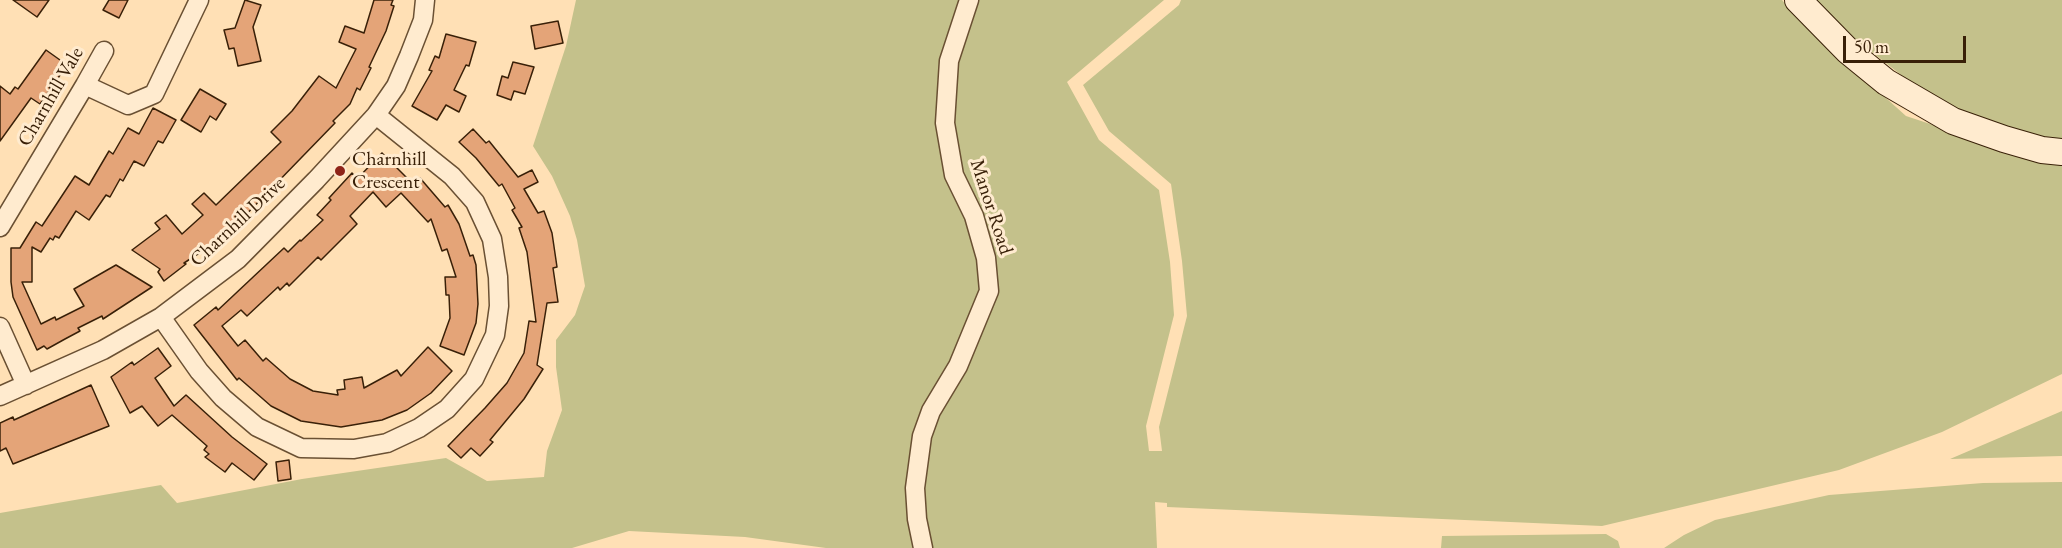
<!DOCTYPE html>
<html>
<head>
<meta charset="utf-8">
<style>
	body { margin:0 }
	#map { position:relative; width:2062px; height:548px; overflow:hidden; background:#ffe0b5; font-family:"EB Garamond",serif }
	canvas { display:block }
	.scale { position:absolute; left:1843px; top:36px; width:123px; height:27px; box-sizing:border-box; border:3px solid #392008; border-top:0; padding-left:8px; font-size:18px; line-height:21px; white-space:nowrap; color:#392008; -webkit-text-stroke:4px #ffebcf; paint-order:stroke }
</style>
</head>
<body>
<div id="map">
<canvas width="2062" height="548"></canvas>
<div class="scale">50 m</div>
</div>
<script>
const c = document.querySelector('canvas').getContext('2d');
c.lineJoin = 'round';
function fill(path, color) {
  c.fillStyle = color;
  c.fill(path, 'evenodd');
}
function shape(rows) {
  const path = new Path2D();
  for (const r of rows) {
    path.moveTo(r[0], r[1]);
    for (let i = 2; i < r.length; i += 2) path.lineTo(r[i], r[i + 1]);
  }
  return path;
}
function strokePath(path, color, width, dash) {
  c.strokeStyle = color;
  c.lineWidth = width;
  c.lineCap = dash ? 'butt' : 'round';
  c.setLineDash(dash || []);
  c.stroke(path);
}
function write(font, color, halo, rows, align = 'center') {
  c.font = font + ' "EB Garamond",serif';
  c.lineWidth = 6;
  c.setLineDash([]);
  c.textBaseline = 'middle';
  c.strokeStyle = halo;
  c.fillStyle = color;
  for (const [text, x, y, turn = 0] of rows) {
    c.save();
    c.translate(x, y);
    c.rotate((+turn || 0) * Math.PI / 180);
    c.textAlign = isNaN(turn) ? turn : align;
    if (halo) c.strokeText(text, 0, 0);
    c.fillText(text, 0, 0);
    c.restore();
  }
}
fill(shape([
	[576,0,1164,0,1067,82,1099,140,1159,190,1170,262,1174,315,1146,426,1149,451,1162,451,1159,427,1187,316,1182,261,1171,184,1109,131,1083,85,1179,5,1181,0,1782,0,1797,18,1906,116,2015,152,2062,159,2062,374,1942,432,1839,470,1602,526,1167,507,1167,503,1155,502,1157,548,919,548,913,546,912,548,826,548,745,537,629,531,572,548,0,548,0,513,161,485,177,503,302,479,446,458,487,481,544,477,547,451,562,410,556,367,556,340,575,315,585,286,577,240,570,216,552,176,533,146,566,46],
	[1815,0,2062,0,2062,141,1950,113,1855,39],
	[2062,411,2062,456,1950,459],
	[2062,482,2062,548,1664,548,1684,535,1715,520,1829,495,1983,483],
	[1606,534,1618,541,1620,548,1441,548,1442,536]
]), '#c4c18b');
const building = shape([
	[13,0,49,0,37,17,13,0],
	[109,0,128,0,119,18,103,10,109,0],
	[245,0,261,5,253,27,261,61,238,66,234,48,229,49,224,30,235,28,245,0],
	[374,0,393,0,391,5,394,6,386,31,369,67,371,68,360,90,357,88,350,104,333,121,335,123,235,226,232,224,207,248,184,263,186,264,164,281,158,272,160,269,132,250,160,229,155,223,166,215,182,234,203,215,192,204,204,193,216,205,281,142,271,132,292,111,319,76,336,88,356,49,339,42,345,26,364,33,374,0],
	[558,21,563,43,535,49,531,26,558,21],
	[446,34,476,42,469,66,466,65,454,90,466,96,459,112,446,105,437,120,412,106,432,71,429,70,435,56,439,58,446,34],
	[46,50,67,65,40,104,31,98,0,141,0,86,10,94,15,87,18,89,46,50],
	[513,62,534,67,525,94,514,91,511,100,497,95,502,76,508,78,513,62],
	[200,89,226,104,216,120,210,116,201,132,181,120,200,89],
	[153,108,176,120,163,143,158,141,144,166,134,161,123,181,120,179,110,197,106,195,89,220,76,211,59,238,55,236,53,240,50,238,41,252,32,247,32,282,22,282,41,324,55,317,56,320,84,306,74,289,116,265,152,287,103,319,102,316,78,328,80,331,65,339,47,349,44,346,37,350,13,297,11,282,11,248,20,248,36,222,42,226,75,176,89,185,109,151,113,154,128,128,139,134,153,108],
	[473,129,486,143,489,141,518,177,532,170,538,182,524,189,538,213,544,211,552,233,557,267,553,268,558,302,547,303,537,365,543,369,524,399,490,440,493,442,480,456,471,448,461,458,448,446,485,408,507,383,524,353,529,321,536,322,527,252,519,228,522,227,512,210,515,208,502,184,499,186,476,158,459,142,473,129],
	[382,153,413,184,420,178,445,207,448,205,459,224,470,256,473,255,476,265,478,304,476,323,464,355,440,346,450,318,449,295,446,295,445,277,456,277,447,249,442,251,431,219,428,222,401,193,386,207,373,192,350,216,357,224,321,260,318,257,289,286,287,283,280,290,278,287,247,316,241,310,222,326,238,346,245,340,263,361,266,358,290,379,313,391,338,395,337,390,345,389,344,380,362,377,364,388,397,370,401,376,428,347,452,371,431,393,407,410,382,420,341,427,301,421,271,406,239,378,237,380,194,325,216,307,218,310,284,248,288,252,300,240,301,241,323,220,317,215,331,200,329,198,352,173,357,179,382,153],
	[158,348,171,366,155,378,174,406,186,395,232,437,267,464,254,480,232,463,225,472,205,457,209,454,204,450,207,446,172,415,158,426,142,406,130,413,111,377,132,362,134,365,158,348],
	[91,385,109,426,13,464,6,448,0,451,0,423,13,417,14,420,91,385],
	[289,460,291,479,278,481,276,462,289,460]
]);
fill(building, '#e4a478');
strokePath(building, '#392008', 1.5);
const street = shape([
	[85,85,128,105,154,94,199,0],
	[0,227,85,85,104,51],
	[161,317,199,371,223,398,257,427,301,448,354,449,387,443,419,428,447,409,474,379,495,335,499,306,498,277,492,239,475,202,452,176,376,115],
	[0,327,26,385],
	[0,396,103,350,161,317,238,259,316,180,376,115,396,86,409,56,423,20,425,0],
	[923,548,917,519,915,488,922,436,931,411,958,366,989,291,986,258,974,216,954,175,945,123,949,61,969,0]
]);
const secondary = shape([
	[1798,0,1848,51,1886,82,1953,121,2004,139,2042,150,2062,152]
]);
strokePath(street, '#6a5033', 21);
strokePath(secondary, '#392008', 28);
strokePath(street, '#ffebcf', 18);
strokePath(secondary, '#ffebcf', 26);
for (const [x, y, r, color] of [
	[340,171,6,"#8f2418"]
]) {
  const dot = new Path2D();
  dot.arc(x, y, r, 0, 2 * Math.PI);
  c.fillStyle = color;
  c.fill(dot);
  strokePath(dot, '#ffebcf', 2);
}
write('20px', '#392008', '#ffebcf', [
	["Charnhill Vale",51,97,-60],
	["Manor Road",991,207,72],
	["Charnhill Drive",238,222,-43]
]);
write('20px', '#392008', '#ffebcf', [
	["Charnhill",352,160],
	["Crescent",352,183]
], 'left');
</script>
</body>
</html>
